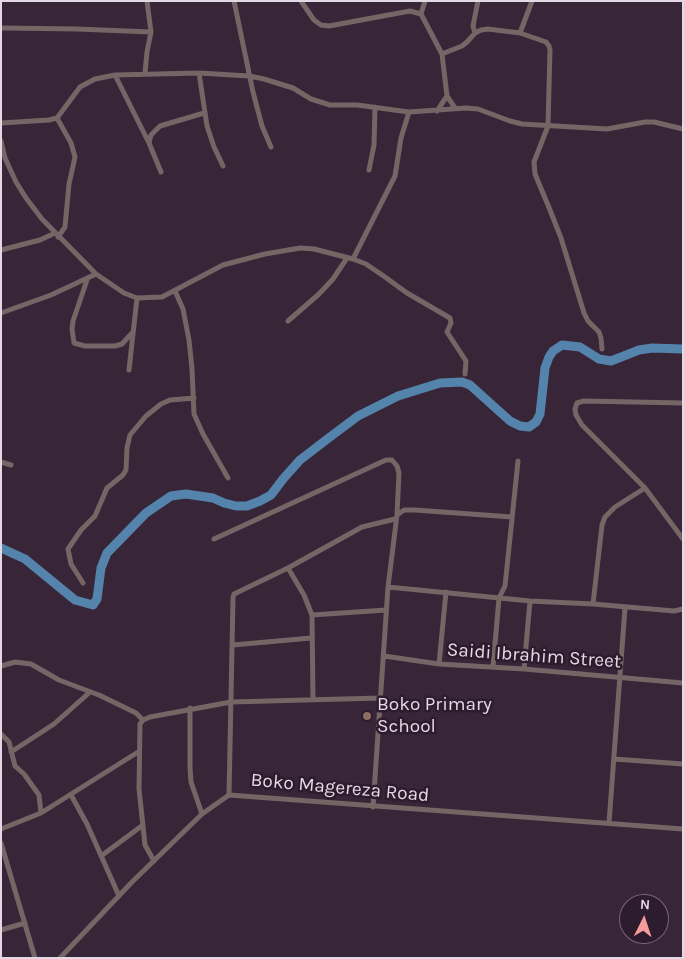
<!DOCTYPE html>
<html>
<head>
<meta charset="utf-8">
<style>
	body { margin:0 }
	#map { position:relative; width:684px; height:959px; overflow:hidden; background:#382538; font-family:Karla,sans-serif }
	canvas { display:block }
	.frame { position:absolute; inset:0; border:2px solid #e5d8e5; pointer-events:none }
	.north { position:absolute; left:619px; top:894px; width:50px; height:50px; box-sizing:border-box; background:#2d1b2e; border:1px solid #776777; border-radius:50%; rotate:4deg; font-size:14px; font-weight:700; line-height:20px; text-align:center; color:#e5d8e5 }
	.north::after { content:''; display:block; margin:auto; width:18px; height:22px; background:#f59b99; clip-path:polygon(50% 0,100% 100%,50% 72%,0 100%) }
</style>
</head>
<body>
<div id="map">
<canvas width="684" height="959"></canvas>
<div class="frame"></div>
<div class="north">N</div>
</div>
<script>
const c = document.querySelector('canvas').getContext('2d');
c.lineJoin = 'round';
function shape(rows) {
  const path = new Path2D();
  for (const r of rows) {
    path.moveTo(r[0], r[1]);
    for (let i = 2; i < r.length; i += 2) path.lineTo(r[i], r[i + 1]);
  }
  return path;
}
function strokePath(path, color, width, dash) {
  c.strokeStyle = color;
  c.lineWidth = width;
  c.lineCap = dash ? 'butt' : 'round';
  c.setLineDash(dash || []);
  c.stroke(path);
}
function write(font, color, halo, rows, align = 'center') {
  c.font = font + ' Karla,sans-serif';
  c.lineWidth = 5;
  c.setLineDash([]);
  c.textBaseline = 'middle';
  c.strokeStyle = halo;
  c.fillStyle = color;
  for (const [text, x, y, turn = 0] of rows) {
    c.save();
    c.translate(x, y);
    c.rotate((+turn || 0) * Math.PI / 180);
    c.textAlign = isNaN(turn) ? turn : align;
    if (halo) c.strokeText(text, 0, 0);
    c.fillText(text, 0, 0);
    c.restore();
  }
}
strokePath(shape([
	[1,548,25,559,75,600,93,605,97,599,101,568,107,553,146,513,171,496,186,494,213,498,224,503,236,506,247,506,260,501,271,495,283,479,300,460,326,440,358,416,398,396,440,383,462,382,470,385,510,421,520,426,529,427,536,422,540,414,545,368,549,357,553,351,562,345,580,347,599,359,611,361,639,350,652,348,683,349]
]), '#5483ab', 9);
strokePath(shape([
	[234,1,253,92,262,126,271,147],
	[301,1,314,20,321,25,329,26,410,11,421,14,442,54,447,96,455,108],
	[421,14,425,1],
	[1,28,77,29,151,32],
	[475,33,473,26,478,1],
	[520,33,532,1],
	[442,54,462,46,467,42,475,33,481,30,488,29,520,33,546,42,549,46,550,50,548,126,534,162,535,174,550,210,561,238,584,313,588,321,599,332,601,338,602,349],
	[145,73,147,52,151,32,147,1],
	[199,73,207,126,214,147,223,166],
	[115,75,149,143,161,172],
	[437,111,447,96],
	[57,118,71,143,75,157,69,184,65,227,58,237],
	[1,123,49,120,57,118,80,87,95,79,115,75,199,73,249,76,264,79,293,88,311,99,330,105,357,105,409,112,466,108,478,109,510,121,522,124,607,129,645,122,654,122,683,129],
	[1,141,5,158,16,182,26,198,42,219,96,274,124,293,137,298,162,297,223,265,265,254,300,248,314,249,353,259,366,264,385,277,407,293,450,318,451,323,447,332,466,361,465,374],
	[149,143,151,135,160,126,204,113],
	[369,170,374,145,375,107],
	[1,250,40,240,55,233],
	[353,259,395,176,401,138,409,112],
	[87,280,73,321,72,329,74,343,85,346,115,346,122,344,133,332],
	[175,291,183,309,189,340,192,369,194,414,203,434,228,478],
	[1,313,51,295,96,274],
	[288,321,319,294,333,279,347,258],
	[129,370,137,298],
	[683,403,584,401,577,403,575,409,576,415,582,425,645,488,683,539],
	[1,462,11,465],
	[214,539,386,460,392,460,397,466,399,473,397,514],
	[288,568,304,595,312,615,313,699],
	[83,583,71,564,68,549,81,530,95,516,107,488,123,475,126,470,127,448,130,435,146,416,161,404,170,400,194,398],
	[388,587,530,601,593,604,674,611,683,609],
	[593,604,602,525,605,517,615,507,645,488],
	[312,615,386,610],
	[233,645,311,638],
	[384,656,439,664,524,669,683,683],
	[439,664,446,592],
	[1,666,15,662,31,664,59,680,99,695,136,713,143,720],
	[493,667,499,598,505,586,518,461],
	[524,669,530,601],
	[190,708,190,768,191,782,202,814],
	[1,734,9,742,15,766,24,774,39,795,41,813],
	[11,752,54,724,90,692],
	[614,759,683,764],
	[71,795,87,824,119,896],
	[229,795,233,598,234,594,288,568,362,527,395,519],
	[373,807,388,587,397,515,404,510,415,510,512,517],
	[609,823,625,608],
	[1,829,41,813,138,752],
	[1,843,35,958],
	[101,856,143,825],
	[154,861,145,845,139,789,140,724,143,720,150,717,231,702,380,698],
	[1,930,25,923],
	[60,958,132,882,202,814,229,795,683,829]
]), '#756565', 5);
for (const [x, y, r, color] of [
	[367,716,5,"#8d6e63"]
]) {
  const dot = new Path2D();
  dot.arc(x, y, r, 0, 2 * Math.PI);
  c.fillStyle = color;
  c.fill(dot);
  strokePath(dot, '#2d1b2e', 2);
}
write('19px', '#e5d8e5', '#2d1b2e', [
	["Saidi Ibrahim Street",534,656,4],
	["Boko Magereza Road",340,788,5]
]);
write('19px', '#e5d8e5', '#2d1b2e', [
	["Boko Primary",377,705],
	["School",377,727]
], 'left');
</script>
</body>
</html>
